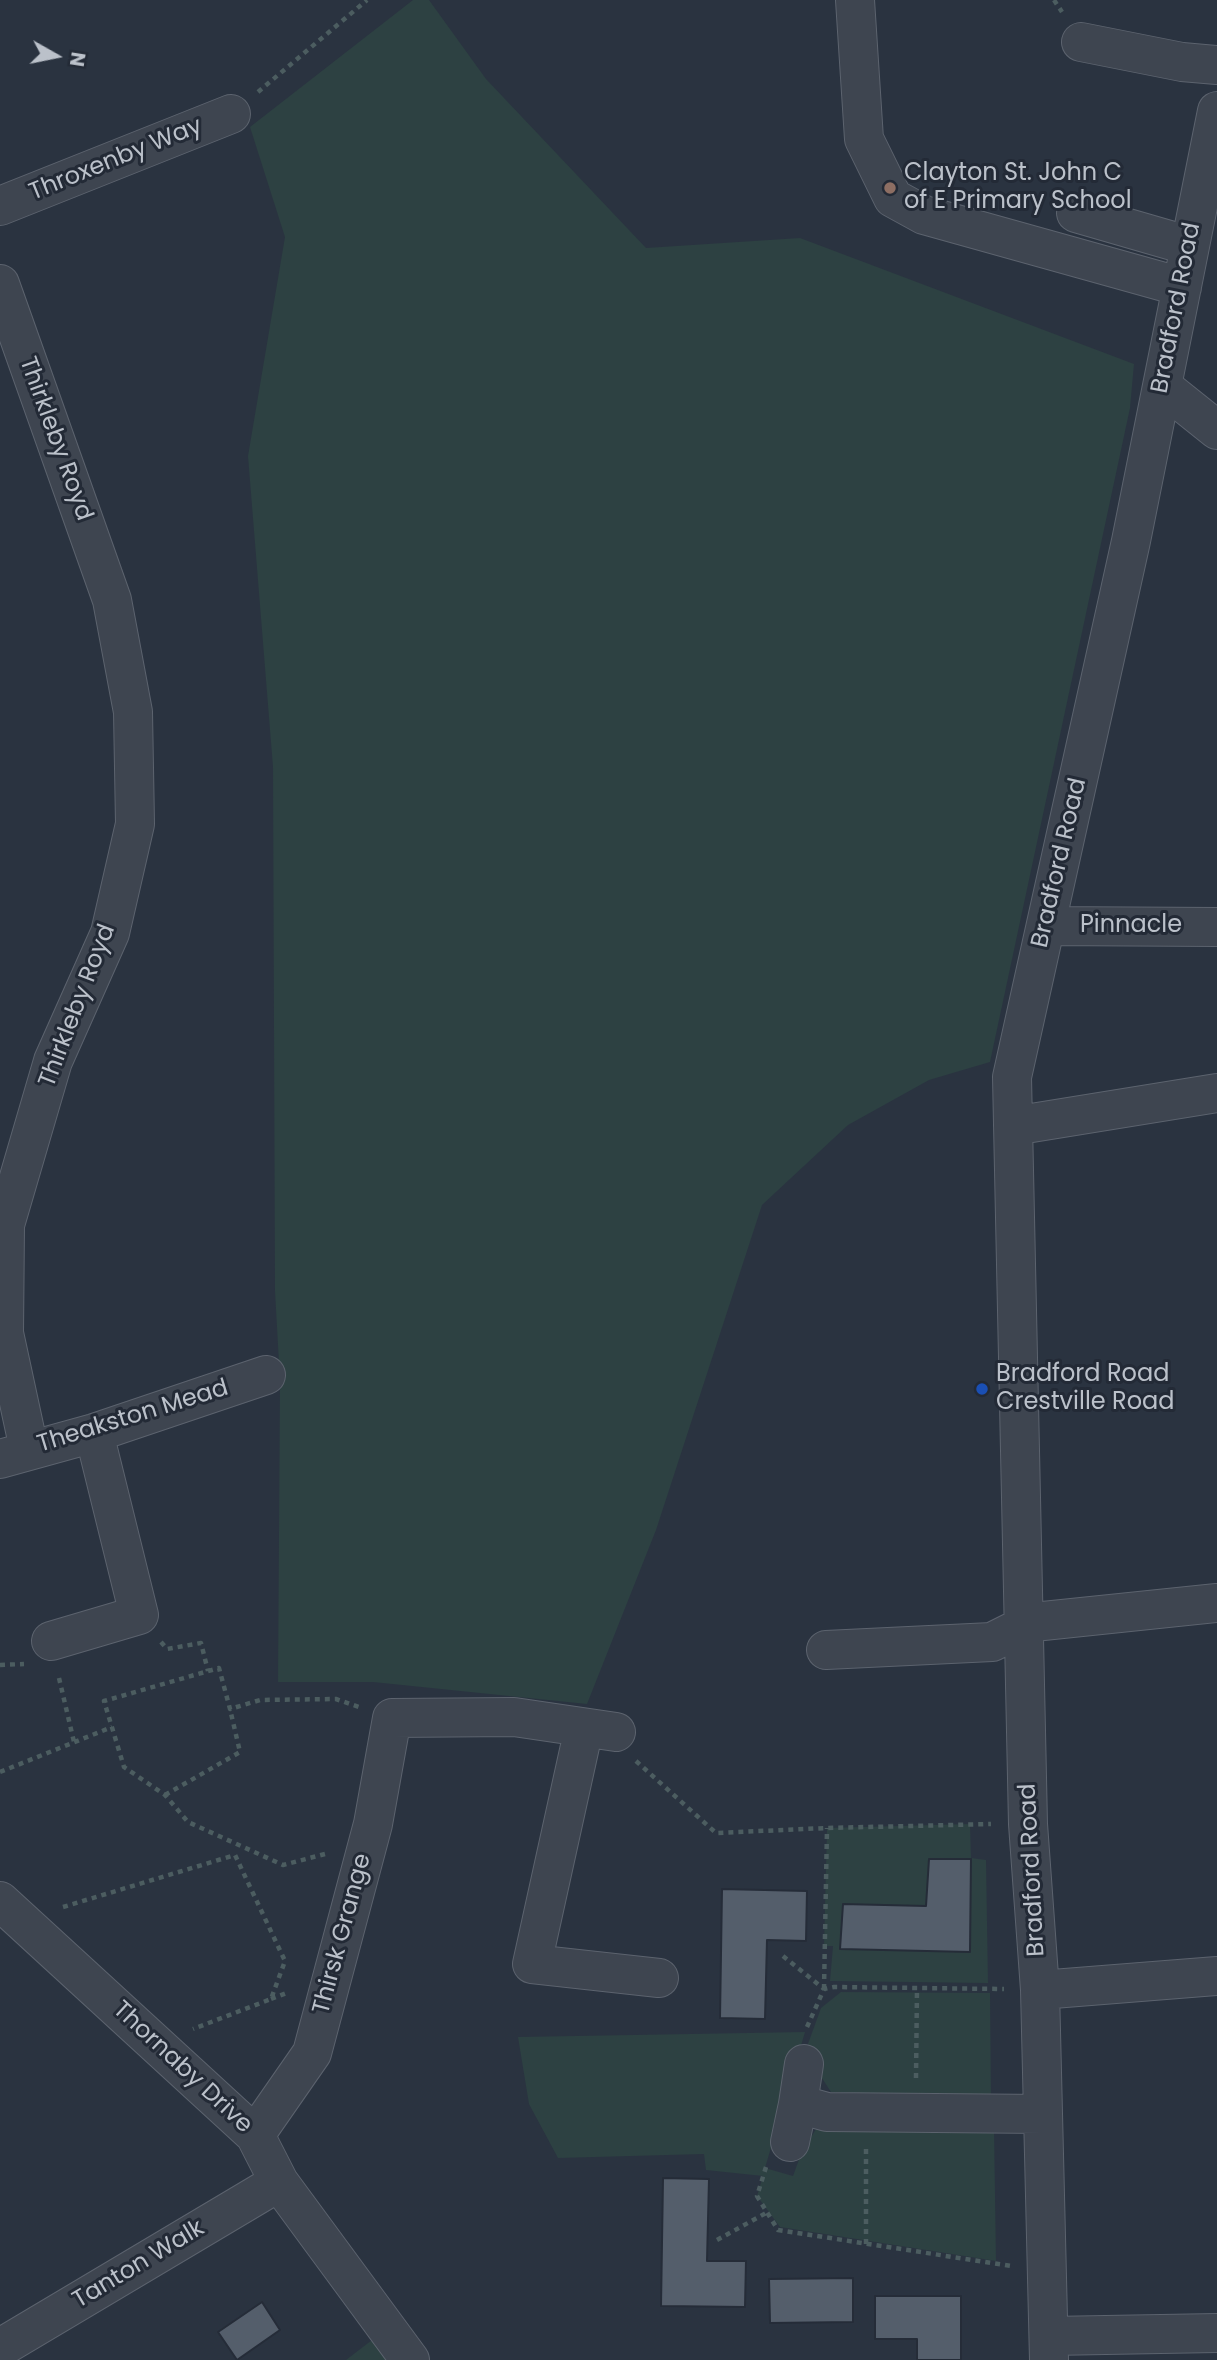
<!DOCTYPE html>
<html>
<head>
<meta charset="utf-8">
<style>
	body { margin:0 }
	#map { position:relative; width:1217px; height:2360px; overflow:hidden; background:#2a3340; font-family:Poppins,sans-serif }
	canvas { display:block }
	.north { position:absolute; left:21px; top:21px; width:70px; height:70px; -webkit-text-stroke:5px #232a36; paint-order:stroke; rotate:99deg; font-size:19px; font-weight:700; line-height:28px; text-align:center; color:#bbc1ca }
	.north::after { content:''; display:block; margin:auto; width:24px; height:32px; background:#bbc1ca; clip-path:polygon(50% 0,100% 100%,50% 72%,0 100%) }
</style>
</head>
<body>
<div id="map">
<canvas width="1217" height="2360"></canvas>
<div class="north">N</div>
</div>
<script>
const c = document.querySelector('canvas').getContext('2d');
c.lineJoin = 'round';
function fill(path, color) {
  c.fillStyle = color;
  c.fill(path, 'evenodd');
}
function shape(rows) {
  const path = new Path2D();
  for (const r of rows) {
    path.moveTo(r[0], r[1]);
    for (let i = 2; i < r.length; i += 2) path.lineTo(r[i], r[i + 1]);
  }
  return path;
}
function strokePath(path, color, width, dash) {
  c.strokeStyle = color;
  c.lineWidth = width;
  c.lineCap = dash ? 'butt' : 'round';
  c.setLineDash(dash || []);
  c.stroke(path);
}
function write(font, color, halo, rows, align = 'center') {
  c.font = font + ' Poppins,sans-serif';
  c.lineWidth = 6;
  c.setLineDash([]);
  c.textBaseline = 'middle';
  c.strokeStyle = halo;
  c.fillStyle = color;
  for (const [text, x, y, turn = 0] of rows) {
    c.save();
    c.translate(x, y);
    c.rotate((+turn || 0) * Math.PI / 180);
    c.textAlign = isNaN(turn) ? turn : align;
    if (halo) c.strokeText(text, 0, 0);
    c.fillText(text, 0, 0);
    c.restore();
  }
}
fill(shape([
	[413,0,429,0,486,79,646,248,800,238,1134,364,1130,408,990,1062,929,1080,848,1125,762,1205,656,1530,587,1704,373,1682,278,1682,280,1381,275,1291,273,767,248,456,285,237,250,127],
	[970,1824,971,1858,986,1860,988,1983,830,1981,833,1946,824,1946,827,1828],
	[929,1859,971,1859,970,1952,842,1946,844,1904,926,1906],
	[841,1992,990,1993,991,2098,831,2092,805,2052,821,2008],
	[805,2032,765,2168,793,2176,801,2154,816,2129,994,2128,996,2261,780,2227,757,2196,763,2176,706,2170,704,2154,558,2158,529,2104,518,2037],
	[372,2340,386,2360,346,2360]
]), '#2d4142');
const building = shape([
	[929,1859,971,1859,970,1952,840,1949,843,1904,926,1906,929,1859],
	[722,1889,807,1891,806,1941,767,1940,765,2019,720,2018,722,1889],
	[663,2178,709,2179,707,2261,746,2261,745,2307,661,2306,663,2178],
	[853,2278,853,2322,770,2323,769,2279,853,2278],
	[875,2296,961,2296,961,2360,917,2360,917,2339,875,2339,875,2296],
	[262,2302,280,2330,237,2360,218,2332,262,2302]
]);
fill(building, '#545e6b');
strokePath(building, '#252c38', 2);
const minor = shape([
	[855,0,864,139,893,198,924,215,1182,287],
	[1081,42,1182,62,1217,65],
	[0,206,231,114],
	[1076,213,1190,246],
	[0,284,112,600,133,712,135,824,110,933,53,1061,5,1225,4,1333,29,1449],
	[1162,386,1217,430],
	[1046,926,1217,927],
	[1013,1126,1217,1093],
	[0,1459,94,1433,266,1375],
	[1024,1623,1217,1603],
	[51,1641,139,1615,94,1433],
	[826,1650,992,1642,1024,1626],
	[584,1728,532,1964,659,1978],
	[0,1901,255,2135,279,2182,410,2360],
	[1040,1990,1217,1976],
	[804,2064,798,2104,827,2112,1043,2114],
	[255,2135,312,2053,373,1824,392,1718,514,1717,616,1732],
	[790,2142,798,2104],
	[1050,2336,1217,2333],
	[0,2348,279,2182],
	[1049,2360,1040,1990,1028,1824,1012,1077,1131,541,1217,111]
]);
strokePath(minor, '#5c636e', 40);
strokePath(shape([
	[1054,0,1062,12],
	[258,92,367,0],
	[161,1642,167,1649,201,1643,208,1671],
	[0,1665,24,1664],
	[59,1678,74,1742],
	[636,1761,716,1833,827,1828,991,1824],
	[0,1772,112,1727],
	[165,1795,240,1752,230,1709],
	[325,1854,283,1865,188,1822,165,1795,124,1767,104,1701,219,1668,230,1709,260,1700,336,1699,359,1707],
	[63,1907,235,1855,285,1961,271,1999,193,2029],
	[783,1956,824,1989],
	[824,1989,827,1828],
	[271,1999,289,1992],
	[807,2027,824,1989,834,1987,1004,1989],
	[916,2078,917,1988],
	[766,2167,757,2196,778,2230,1011,2266],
	[717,2240,766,2213],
	[866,2244,866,2147]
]), '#4c5d60', 4.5, [5, 5]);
strokePath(minor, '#3e4550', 38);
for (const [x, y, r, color] of [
	[890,188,7,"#8d6e63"],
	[982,1389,7,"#1a4fb4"]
]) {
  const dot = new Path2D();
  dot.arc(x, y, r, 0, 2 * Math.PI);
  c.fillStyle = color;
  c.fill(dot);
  strokePath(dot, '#232a36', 2.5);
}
write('24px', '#bbc1ca', '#232a36', [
	["Throxenby Way",116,160,-22],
	["Bradford Road",1177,308,-79],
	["Thirkleby Royd",55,439,70],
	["Bradford Road",1060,863,-77],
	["Pinnacle",1131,926],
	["Thirkleby Royd",78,1006,-69],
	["Theakston Mead",133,1417,-17],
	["Bradford Road",1033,1870,-93],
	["Thirsk Grange",343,1934,-75],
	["Thornaby Drive",182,2068,43],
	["Tanton Walk",139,2265,-31]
]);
write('24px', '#bbc1ca', '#232a36', [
	["Clayton St. John C",904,174],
	["of E Primary School",904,202],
	["Bradford Road",996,1375],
	["Crestville Road",996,1403]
], 'left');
</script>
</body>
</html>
